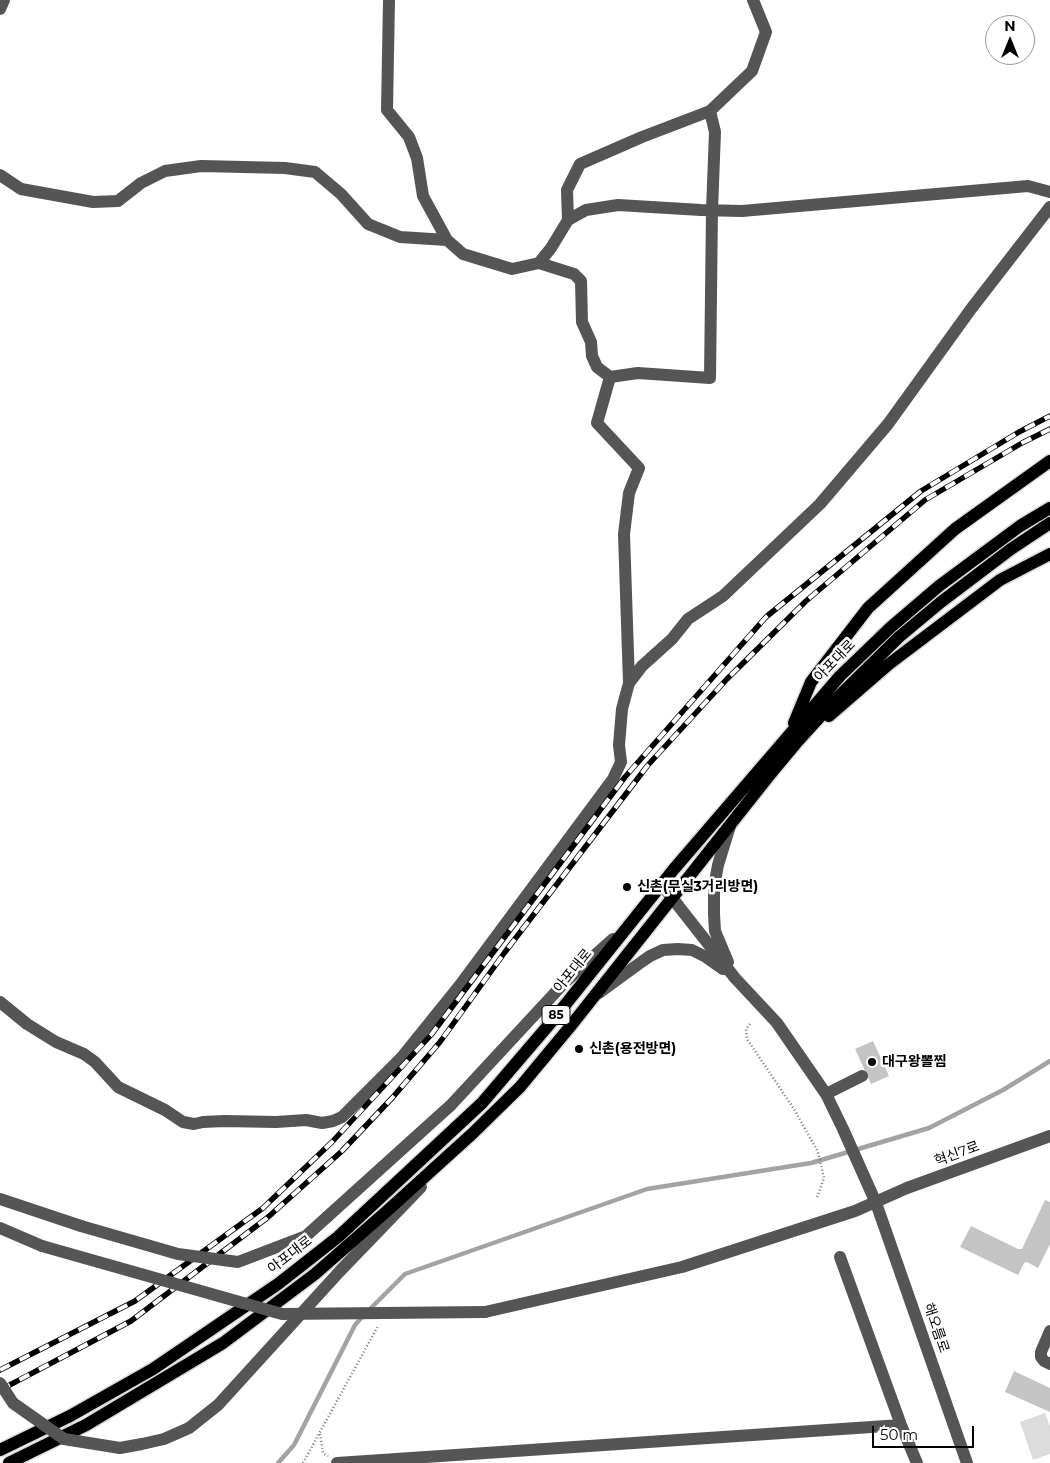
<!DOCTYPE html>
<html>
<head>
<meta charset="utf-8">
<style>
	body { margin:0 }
	#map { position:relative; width:1050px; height:1463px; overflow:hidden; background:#fff; font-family:Montserrat,sans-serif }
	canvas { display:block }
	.north { position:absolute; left:985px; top:15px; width:50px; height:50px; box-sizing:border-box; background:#fff; border:1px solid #999; border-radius:50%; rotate:0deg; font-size:14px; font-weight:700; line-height:20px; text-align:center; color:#000 }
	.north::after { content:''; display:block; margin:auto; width:18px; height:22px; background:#000; clip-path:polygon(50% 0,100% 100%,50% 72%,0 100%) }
	.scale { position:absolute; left:872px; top:1426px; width:102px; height:22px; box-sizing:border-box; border:2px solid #000; border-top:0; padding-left:6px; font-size:15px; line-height:18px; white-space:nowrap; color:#000; -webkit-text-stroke:4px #fff; paint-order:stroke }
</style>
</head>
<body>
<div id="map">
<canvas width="1050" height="1463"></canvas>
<div class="north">N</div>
<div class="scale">50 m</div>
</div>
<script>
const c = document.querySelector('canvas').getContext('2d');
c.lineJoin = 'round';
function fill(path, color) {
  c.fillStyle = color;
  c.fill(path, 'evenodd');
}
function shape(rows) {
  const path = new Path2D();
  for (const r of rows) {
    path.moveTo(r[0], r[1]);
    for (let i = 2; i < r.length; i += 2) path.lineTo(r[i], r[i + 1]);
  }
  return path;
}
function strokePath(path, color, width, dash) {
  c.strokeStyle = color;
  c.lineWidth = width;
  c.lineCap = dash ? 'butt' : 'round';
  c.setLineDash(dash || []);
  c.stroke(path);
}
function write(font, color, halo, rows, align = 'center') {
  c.font = font + ' Montserrat,"Noto Sans KR",sans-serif';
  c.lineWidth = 5;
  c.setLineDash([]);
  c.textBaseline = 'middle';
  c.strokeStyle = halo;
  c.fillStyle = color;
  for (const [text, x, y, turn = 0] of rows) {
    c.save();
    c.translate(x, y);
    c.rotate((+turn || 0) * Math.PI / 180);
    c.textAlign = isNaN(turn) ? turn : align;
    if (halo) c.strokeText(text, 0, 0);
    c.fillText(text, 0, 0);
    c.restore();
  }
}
fill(shape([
	[1045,1413,1050,1426,1050,1454,1033,1460,1020,1422]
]), '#dcdcdc');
strokePath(shape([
	[369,1310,405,1274,647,1189,811,1163,929,1128,1003,1090,1050,1061],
	[278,1463,294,1445,355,1325,363,1316]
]), '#a3a3a3', 4.5);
fill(shape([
	[873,1041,889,1076,871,1084,855,1049],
	[1045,1200,1050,1202,1050,1244,1038,1268,1027,1262,1024,1263,1018,1275,960,1247,971,1226,1018,1249,1022,1249],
	[1014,1371,1050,1388,1050,1412,1005,1392]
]), '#c4c4c4');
const major = shape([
	[829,716,889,664,1000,580,1050,554],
	[794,723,811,682,868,608,955,529,1050,461],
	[0,1450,70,1416,153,1369,278,1284,338,1237,482,1103,553,1020,674,869,840,676,891,627,939,586,1020,526,1050,508],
	[9,1463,86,1425,223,1343,315,1274,387,1211,473,1133,520,1087,569,1028,768,777,798,741,838,697,899,637,941,602,1011,549,1050,523]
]);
strokePath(major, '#dbdbdb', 15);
strokePath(shape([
	[750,1024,746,1029,747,1039,794,1109,818,1152,824,1178,817,1198],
	[320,1434,323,1453,328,1456],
	[303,1463,378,1326]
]), '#777', 2.5, [1, 2.5]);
strokePath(shape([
	[389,0,387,110,409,137,417,158,423,196,447,240,463,254,512,269,539,263,551,248,568,220,586,210,618,205,701,210,742,211,1028,186,1050,192],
	[0,9,4,0],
	[0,175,21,189,93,202,118,201,141,183,165,171,201,166,285,168,315,172,341,194,368,224,400,237,447,240],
	[568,220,567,190,580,164,642,137,710,111,752,71,766,32,753,0],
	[539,263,574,274,581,281,582,322,591,342,592,356,597,367,610,377],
	[629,683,624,534,629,493,639,468,597,423,610,377,638,373,710,378,712,210,715,132,710,111],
	[662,885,735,978,777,1023,826,1094,843,1129,876,1203,967,1463],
	[728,962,715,931,714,914,714,887,718,865,730,826],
	[599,993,640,963,650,956,663,950,678,949,692,950,706,957,723,969],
	[0,1002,27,1024,56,1042,84,1054,95,1062,118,1087,165,1110,183,1122,194,1124,203,1122,224,1121,276,1122,306,1120,322,1123,333,1121,342,1117,402,1057,460,985,613,779,621,762,619,745,622,709,629,683,642,666,672,639,688,619,723,596,820,504,888,424,971,309,1050,207],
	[826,1094,862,1076],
	[0,1199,81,1226],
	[327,1217,451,1105,565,982,613,939],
	[0,1228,42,1246],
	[840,1257,901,1425,917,1463],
	[485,1312,682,1267,855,1211,907,1188,1050,1136],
	[1050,1331,1041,1352,1041,1357,1044,1361,1050,1364],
	[120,1448,142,1444,164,1439,189,1428,218,1405,340,1271,421,1187],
	[337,1463,901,1425]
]), '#555', 12);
strokePath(major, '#000', 12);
const rail = shape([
	[0,1370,135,1301,263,1208,332,1142,431,1035,625,777,766,617,921,491,1019,432,1050,416],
	[0,1390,131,1321,267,1218,342,1151,393,1097,440,1042,505,952,648,765,727,679,806,601,925,500,1022,443,1050,429]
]);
strokePath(rail, '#000', 5.5);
strokePath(rail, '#fff', 4, [11]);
strokePath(shape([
	[81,1226,178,1254,238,1262,306,1236,327,1217],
	[42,1246,282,1314,485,1312],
	[0,1383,13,1403,64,1439,120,1448]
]), '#555', 12);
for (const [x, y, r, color] of [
	[627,887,5,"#000"],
	[579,1049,5,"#000"],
	[872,1062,5,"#000"]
]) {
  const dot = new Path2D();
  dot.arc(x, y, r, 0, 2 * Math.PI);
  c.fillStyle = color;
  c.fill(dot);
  strokePath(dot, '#fff', 2);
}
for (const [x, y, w] of [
	[556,1015,28]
]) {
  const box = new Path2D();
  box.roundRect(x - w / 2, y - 9.5, w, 19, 4);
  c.fillStyle = '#fff';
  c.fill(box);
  strokePath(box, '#000', 1);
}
write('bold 12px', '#000', null, [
	["85",556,1015]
]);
write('14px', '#000', '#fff', [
	["아포대로",835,661,-46],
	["아포대로",573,971,-51],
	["혁신7로",957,1154,-20],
	["아포대로",290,1255,-38],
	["해오름로",936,1328,71]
]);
write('bold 14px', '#000', '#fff', [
	["신촌(무실3거리방면)",637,887],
	["신촌(용전방면)",589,1049],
	["대구왕뽈찜",882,1062]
], 'left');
</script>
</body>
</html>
